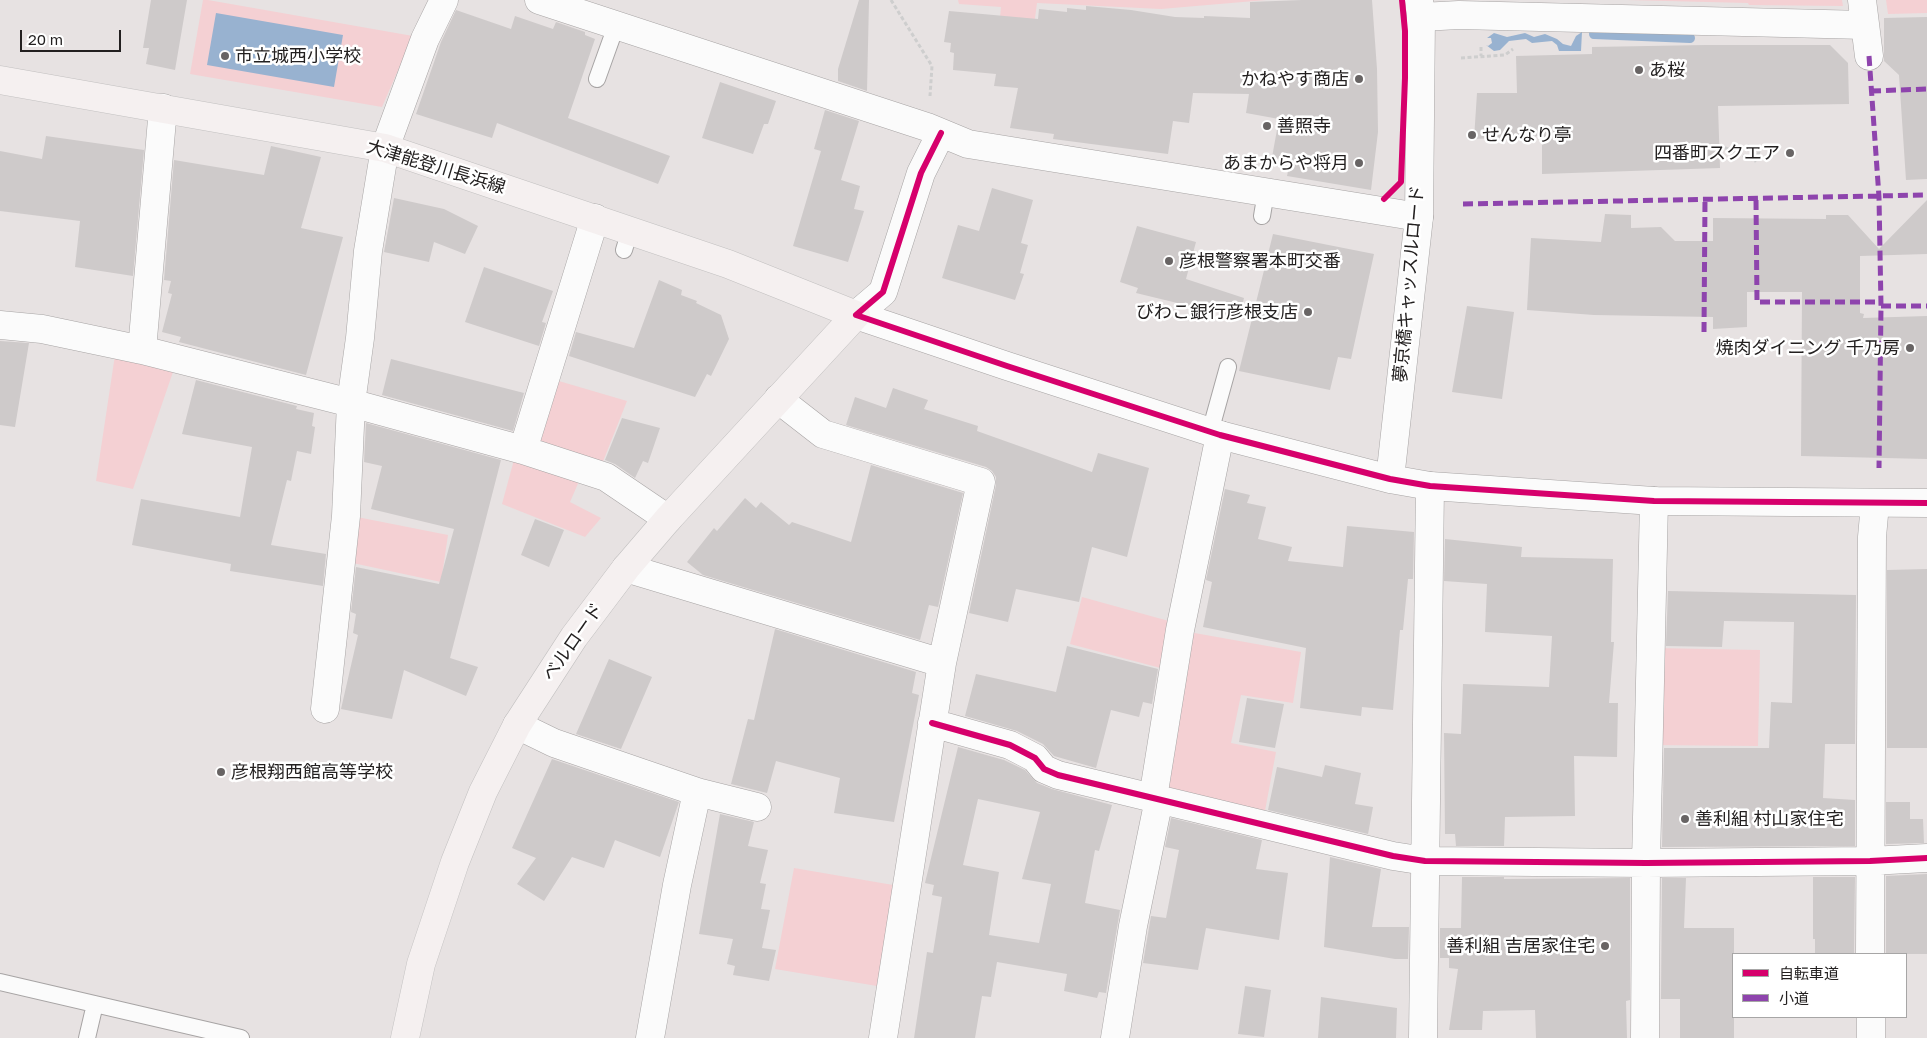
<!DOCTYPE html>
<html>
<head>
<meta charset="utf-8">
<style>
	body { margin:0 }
	#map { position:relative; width:1927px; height:1038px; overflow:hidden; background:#e7e2e2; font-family:"Golos Text","Noto Sans JP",sans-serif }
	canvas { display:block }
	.legend { position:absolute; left:1732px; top:953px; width:175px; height:65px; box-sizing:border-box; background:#fff; border:1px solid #a7a6a6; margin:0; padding:6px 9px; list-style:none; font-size:15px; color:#232020 }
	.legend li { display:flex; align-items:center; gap:10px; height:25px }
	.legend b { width:25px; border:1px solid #a7a6a6 }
	.scale { position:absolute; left:20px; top:30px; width:101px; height:22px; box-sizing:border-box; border:2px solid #232020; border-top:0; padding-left:6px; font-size:15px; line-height:18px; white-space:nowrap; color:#232020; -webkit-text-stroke:4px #fff; paint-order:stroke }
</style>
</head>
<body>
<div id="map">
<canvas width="1927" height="1038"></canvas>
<ul class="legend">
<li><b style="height:6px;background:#d6006c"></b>自転車道</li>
<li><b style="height:6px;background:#8e44ad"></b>小道</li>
</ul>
<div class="scale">20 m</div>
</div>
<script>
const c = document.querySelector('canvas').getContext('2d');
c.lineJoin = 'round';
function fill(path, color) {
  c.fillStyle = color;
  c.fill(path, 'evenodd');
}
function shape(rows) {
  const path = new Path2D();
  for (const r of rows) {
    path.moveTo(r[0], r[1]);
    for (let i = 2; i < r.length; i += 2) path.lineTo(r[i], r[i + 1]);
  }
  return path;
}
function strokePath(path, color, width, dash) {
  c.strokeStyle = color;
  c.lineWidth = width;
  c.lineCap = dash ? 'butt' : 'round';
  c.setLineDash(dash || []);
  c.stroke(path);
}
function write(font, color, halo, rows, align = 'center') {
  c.font = font + ' "Golos Text","Noto Sans JP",sans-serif';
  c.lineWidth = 5;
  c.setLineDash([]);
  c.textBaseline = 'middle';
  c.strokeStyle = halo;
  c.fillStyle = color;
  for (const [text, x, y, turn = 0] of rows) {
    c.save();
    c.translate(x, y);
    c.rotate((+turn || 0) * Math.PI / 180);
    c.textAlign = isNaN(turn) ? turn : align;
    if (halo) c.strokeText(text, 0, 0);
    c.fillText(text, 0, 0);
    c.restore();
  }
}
fill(shape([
	[203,0,208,0,413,36,382,107,190,74],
	[958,0,1266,0,1161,9,1037,3,1030,55,997,52,1001,7,959,4],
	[1626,0,1842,0,1843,6,1749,5,1748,3],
	[1886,0,1927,0,1927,13,1888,14],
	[115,355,175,366,133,489,96,481],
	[552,379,627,401,600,469,532,448],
	[515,456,580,479,570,502,601,518,585,537,502,504],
	[352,516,448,535,441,582,348,562],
	[1082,597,1176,623,1168,670,1070,644],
	[1189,632,1301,652,1293,703,1241,695,1231,743,1276,752,1264,816,1162,791],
	[1654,648,1760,650,1758,746,1650,745],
	[794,868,899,886,883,987,775,969]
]), '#f4d0d3');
fill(shape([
	[216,13,343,35,334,87,207,65],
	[1582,32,1581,51,1559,51,1557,45,1552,41,1532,43,1526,39,1509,41,1500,50,1494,51,1486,45,1488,46,1492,43,1491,38,1487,38,1494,33,1507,37,1525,33,1534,37,1545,34,1557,39,1563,44,1571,46,1576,36]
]), '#98b2d0');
strokePath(shape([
	[1594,34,1690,38]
]), '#98b2d0', 10);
fill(shape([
	[151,0,187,0,175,70,146,64,149,48,143,48],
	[859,0,869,0,867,91,838,81,838,69],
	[1302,0,1372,0,1377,69,1378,132,1371,190,1287,176,1290,162,1272,157,1279,119,1246,113,1249,94,1193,93,1189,123,1173,121,1168,154,1053,139,1054,134,1010,128,1018,88,994,86,996,74,953,70,954,53,950,52,951,43,944,42,949,11,1038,19,1039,9,1067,12,1067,8,1086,10,1086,6,1131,10,1175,17,1204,18,1204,16,1250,18,1250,2],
	[456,10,511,29,515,16,553,29,556,22,585,32,585,35,595,39,568,118,670,156,658,184,497,123,492,138,416,114,441,42],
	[1927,17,1927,179,1906,180,1899,75,1884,61,1884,18],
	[1705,45,1830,45,1848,63,1849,104,1718,106,1720,168,1542,174,1542,136,1474,139,1477,93,1517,93,1516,56,1592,54,1592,47],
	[720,82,776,101,768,124,764,124,753,154,702,138],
	[825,110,859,121,841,180,860,186,854,209,864,211,848,262,793,246,821,151,814,149],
	[46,136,144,150,133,276,75,267,80,221,0,211,0,151,42,159],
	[271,146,321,157,301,228,343,237,306,375,179,342,181,337,162,332,172,294,168,293,171,281,164,280,174,160,264,175],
	[992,188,1033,200,1021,243,1028,245,1020,273,1024,274,1015,300,942,278,958,225,979,231],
	[394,198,444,209,478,226,465,254,434,242,429,262,384,252],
	[1927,200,1927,254,1860,256,1860,313,1864,314,1863,318,1927,316,1927,459,1801,456,1802,292,1747,292,1747,327,1713,329,1713,317,1594,315,1527,310,1531,238,1601,242,1605,214,1631,215,1631,228,1661,227,1675,241,1713,241,1713,218,1826,219,1826,215,1848,215,1879,249],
	[1137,226,1196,242,1186,279,1244,298,1239,318,1136,293,1138,288,1120,282],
	[1273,234,1374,254,1351,359,1338,357,1330,390,1239,371],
	[484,267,553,291,542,322,546,323,539,346,465,322],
	[659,280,682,290,681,295,697,301,696,303,721,315,729,339,711,376,707,374,695,397,569,356,576,332,634,348],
	[1467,306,1514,312,1502,399,1452,392],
	[0,341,29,343,15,427,0,425],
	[391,359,524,393,513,431,382,395],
	[196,380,297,406,296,409,314,413,312,426,315,427,311,454,297,451,291,481,287,480,271,545,326,554,323,586,230,571,231,564,132,545,141,499,240,517,252,447,182,434],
	[893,388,928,400,924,409,978,426,977,431,1092,472,1098,453,1149,468,1127,557,1092,547,1079,602,1016,589,1008,622,969,613,996,485,996,477,992,471,986,467,846,425,855,397,886,408],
	[622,418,660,428,648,463,643,461,635,478,615,464,605,460],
	[366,423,501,460,450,658,478,667,466,696,404,670,392,719,341,709,358,635,353,633,356,614,351,612,356,567,439,584,454,529,371,509,382,466,364,462],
	[871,465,963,493,938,607,929,605,920,640,703,575,687,562,714,528,717,531,745,498,756,508,761,502,789,525,792,522,851,542],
	[1225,489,1250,495,1247,503,1266,507,1258,539,1292,547,1288,561,1343,567,1347,526,1414,532,1413,579,1408,579,1403,630,1400,630,1393,710,1362,707,1361,716,1300,708,1306,648,1203,627,1212,582,1206,580],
	[535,519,564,530,549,567,521,555],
	[1445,539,1522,547,1521,557,1613,559,1611,642,1614,642,1609,703,1618,703,1617,757,1574,756,1575,816,1505,817,1504,846,1456,846,1455,834,1445,834,1444,733,1461,734,1463,684,1549,687,1552,636,1485,632,1487,584,1444,581],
	[1927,569,1927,748,1887,748,1887,570],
	[1668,591,1856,595,1855,744,1825,744,1823,798,1855,800,1855,846,1662,847,1664,748,1769,748,1771,702,1792,703,1794,622,1724,621,1722,647,1666,646],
	[775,629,916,672,912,693,919,695,894,822,834,813,840,778,776,761,767,793,731,784,748,719,754,720],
	[1067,646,1158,669,1152,704,1143,702,1139,717,1111,710,1096,768,1054,756,1043,744,1017,731,965,716,976,674,1056,692],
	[609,659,652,677,621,749,576,734],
	[1247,698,1284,704,1275,748,1239,742],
	[958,747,1004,760,1025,770,1037,783,1052,789,1112,805,1099,851,1095,850,1085,903,1120,910,1106,993,1099,992,1097,998,1064,991,1067,974,997,962,991,997,982,996,975,1038,914,1038,927,952,933,953,942,897,932,895,934,885,925,883],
	[978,799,1040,812,1022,879,1051,884,1039,943,989,935,999,872,963,865],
	[552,759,679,802,660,857,615,840,604,868,572,857,544,901,517,884,536,858,512,848],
	[1325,765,1361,773,1355,804,1373,807,1368,834,1268,810,1277,767,1322,777],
	[1886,802,1910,802,1910,819,1923,819,1924,843,1886,844],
	[720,814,754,822,748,846,768,850,760,883,766,884,761,909,770,910,762,948,776,950,769,981,733,975,735,966,727,964,733,939,699,934],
	[1171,818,1262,840,1256,869,1288,873,1279,940,1206,928,1198,970,1143,963,1151,916,1166,918,1179,850,1165,847],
	[1330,857,1381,869,1372,927,1409,927,1408,959,1395,959,1324,947],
	[1927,874,1927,954,1886,954,1886,876],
	[1462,877,1504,877,1504,879,1630,878,1630,1000,1626,1001,1627,1038,1536,1038,1535,1010,1483,1011,1482,1030,1449,1030,1458,969,1449,968,1449,958,1440,958,1440,928,1461,928],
	[1813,877,1855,877,1854,954,1815,954,1815,939,1813,939],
	[1662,878,1686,878,1684,928,1734,928,1734,1038,1680,1038,1680,999,1661,999],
	[1245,986,1271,990,1264,1037,1238,1034],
	[1321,997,1397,1008,1396,1038,1318,1038]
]), '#cecaca');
const lane = shape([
	[597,79,616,26],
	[1262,216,1266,192],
	[624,250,630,230],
	[1210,432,1228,367],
	[0,982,241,1038],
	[87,1038,95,1004]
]);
const street = shape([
	[539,0,927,127,968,144,1419,217],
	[1862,0,1869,56],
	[1421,17,1459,15,1865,25],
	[856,315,883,292,921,173,941,133],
	[0,325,42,329,142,350,351,403,523,450,606,477,668,519],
	[142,350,163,108],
	[778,399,823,434,981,482,942,663,883,1038],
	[523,450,595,218],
	[626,568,942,663],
	[325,709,346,516,351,403,360,338,368,251,385,148,425,39,444,0],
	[932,723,1010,745,1035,758,1044,769,1058,775,1393,856,1425,861,1646,863,1870,861,1927,858],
	[517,725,554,743,697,792,757,807],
	[1153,798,1180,630,1220,435],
	[1870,954,1872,537,1875,504],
	[1871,1017,1871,1038],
	[650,1038,677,885,697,792],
	[1115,1038,1133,926,1159,799],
	[1423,1038,1430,486],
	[1645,1038,1646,863,1654,501]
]);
const secondary = shape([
	[856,315,1007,366,1220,435,1390,479,1430,486,1654,501,1927,503],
	[1390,479,1419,217,1421,17,1419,0]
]);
const primary = shape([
	[0,80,385,148,728,264,856,315,668,519,626,568,574,637,517,725,483,792,455,862,421,964,405,1038]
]);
strokePath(lane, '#a7a4a4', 18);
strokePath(street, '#a7a4a4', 29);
strokePath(secondary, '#a7a4a4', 29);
strokePath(primary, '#c2c0c0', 29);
strokePath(shape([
	[891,0,932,66,930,96],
	[1481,47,1481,56],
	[1461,58,1505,55,1513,49],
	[1719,145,1755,161,1759,152,1746,145]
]), '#cecece', 3, [4, 2.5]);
strokePath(lane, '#fbfbfb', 16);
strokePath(street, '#fbfbfb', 28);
strokePath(secondary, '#fbfbfb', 28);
strokePath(primary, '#f5f0f0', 28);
strokePath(shape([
	[1869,56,1879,197,1881,306,1879,468],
	[1871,91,1927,89],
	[1756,200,1757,302,1881,302],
	[1463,204,1927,195],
	[1881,306,1927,306],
	[1704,332,1705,200]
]), '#8e44ad', 5, [10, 5]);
strokePath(shape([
	[941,133,921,173,883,292,856,315,1007,366,1220,435,1390,479,1430,486,1654,501,1927,503],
	[1384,199,1401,182,1405,78,1405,31,1402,0],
	[932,723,1010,745,1035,758,1044,769,1058,775,1393,856,1425,861,1646,863,1870,861,1927,858]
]), '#d6006c', 6);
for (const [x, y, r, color] of [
	[225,56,5,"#686464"],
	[1639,70,5,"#686464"],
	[1359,79,5,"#686464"],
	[1267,126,5,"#686464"],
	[1472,135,5,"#686464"],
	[1790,153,5,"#686464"],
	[1359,163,5,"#686464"],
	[1169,261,5,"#686464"],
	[1308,312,5,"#686464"],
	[1910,348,5,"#686464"],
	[221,772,5,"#686464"],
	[1685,819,5,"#686464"],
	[1605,946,5,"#686464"]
]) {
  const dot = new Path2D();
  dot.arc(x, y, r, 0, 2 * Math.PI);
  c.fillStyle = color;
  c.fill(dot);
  strokePath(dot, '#fff', 2);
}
write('18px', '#232020', '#fff', [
	["市立城西小学校",235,56],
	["あ桜",1649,70],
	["かねやす商店",1349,79,"right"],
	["善照寺",1277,126],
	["せんなり亭",1482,135],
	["四番町スクエア",1780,153,"right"],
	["あまからや将月",1349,163,"right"],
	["彦根警察署本町交番",1179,261],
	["びわこ銀行彦根支店",1298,312,"right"],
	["焼肉ダイニング 千乃房",1900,348,"right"],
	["彦根翔西館高等学校",231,772],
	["善利組 村山家住宅",1695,819],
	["善利組 吉居家住宅",1595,946,"right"]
], 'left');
write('18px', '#232020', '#fff', [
	["大津能登川長浜線",436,167,17],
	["夢京橋キャッスルロード",1409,284,-85],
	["ベルロード",573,642,-55]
]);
</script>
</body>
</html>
